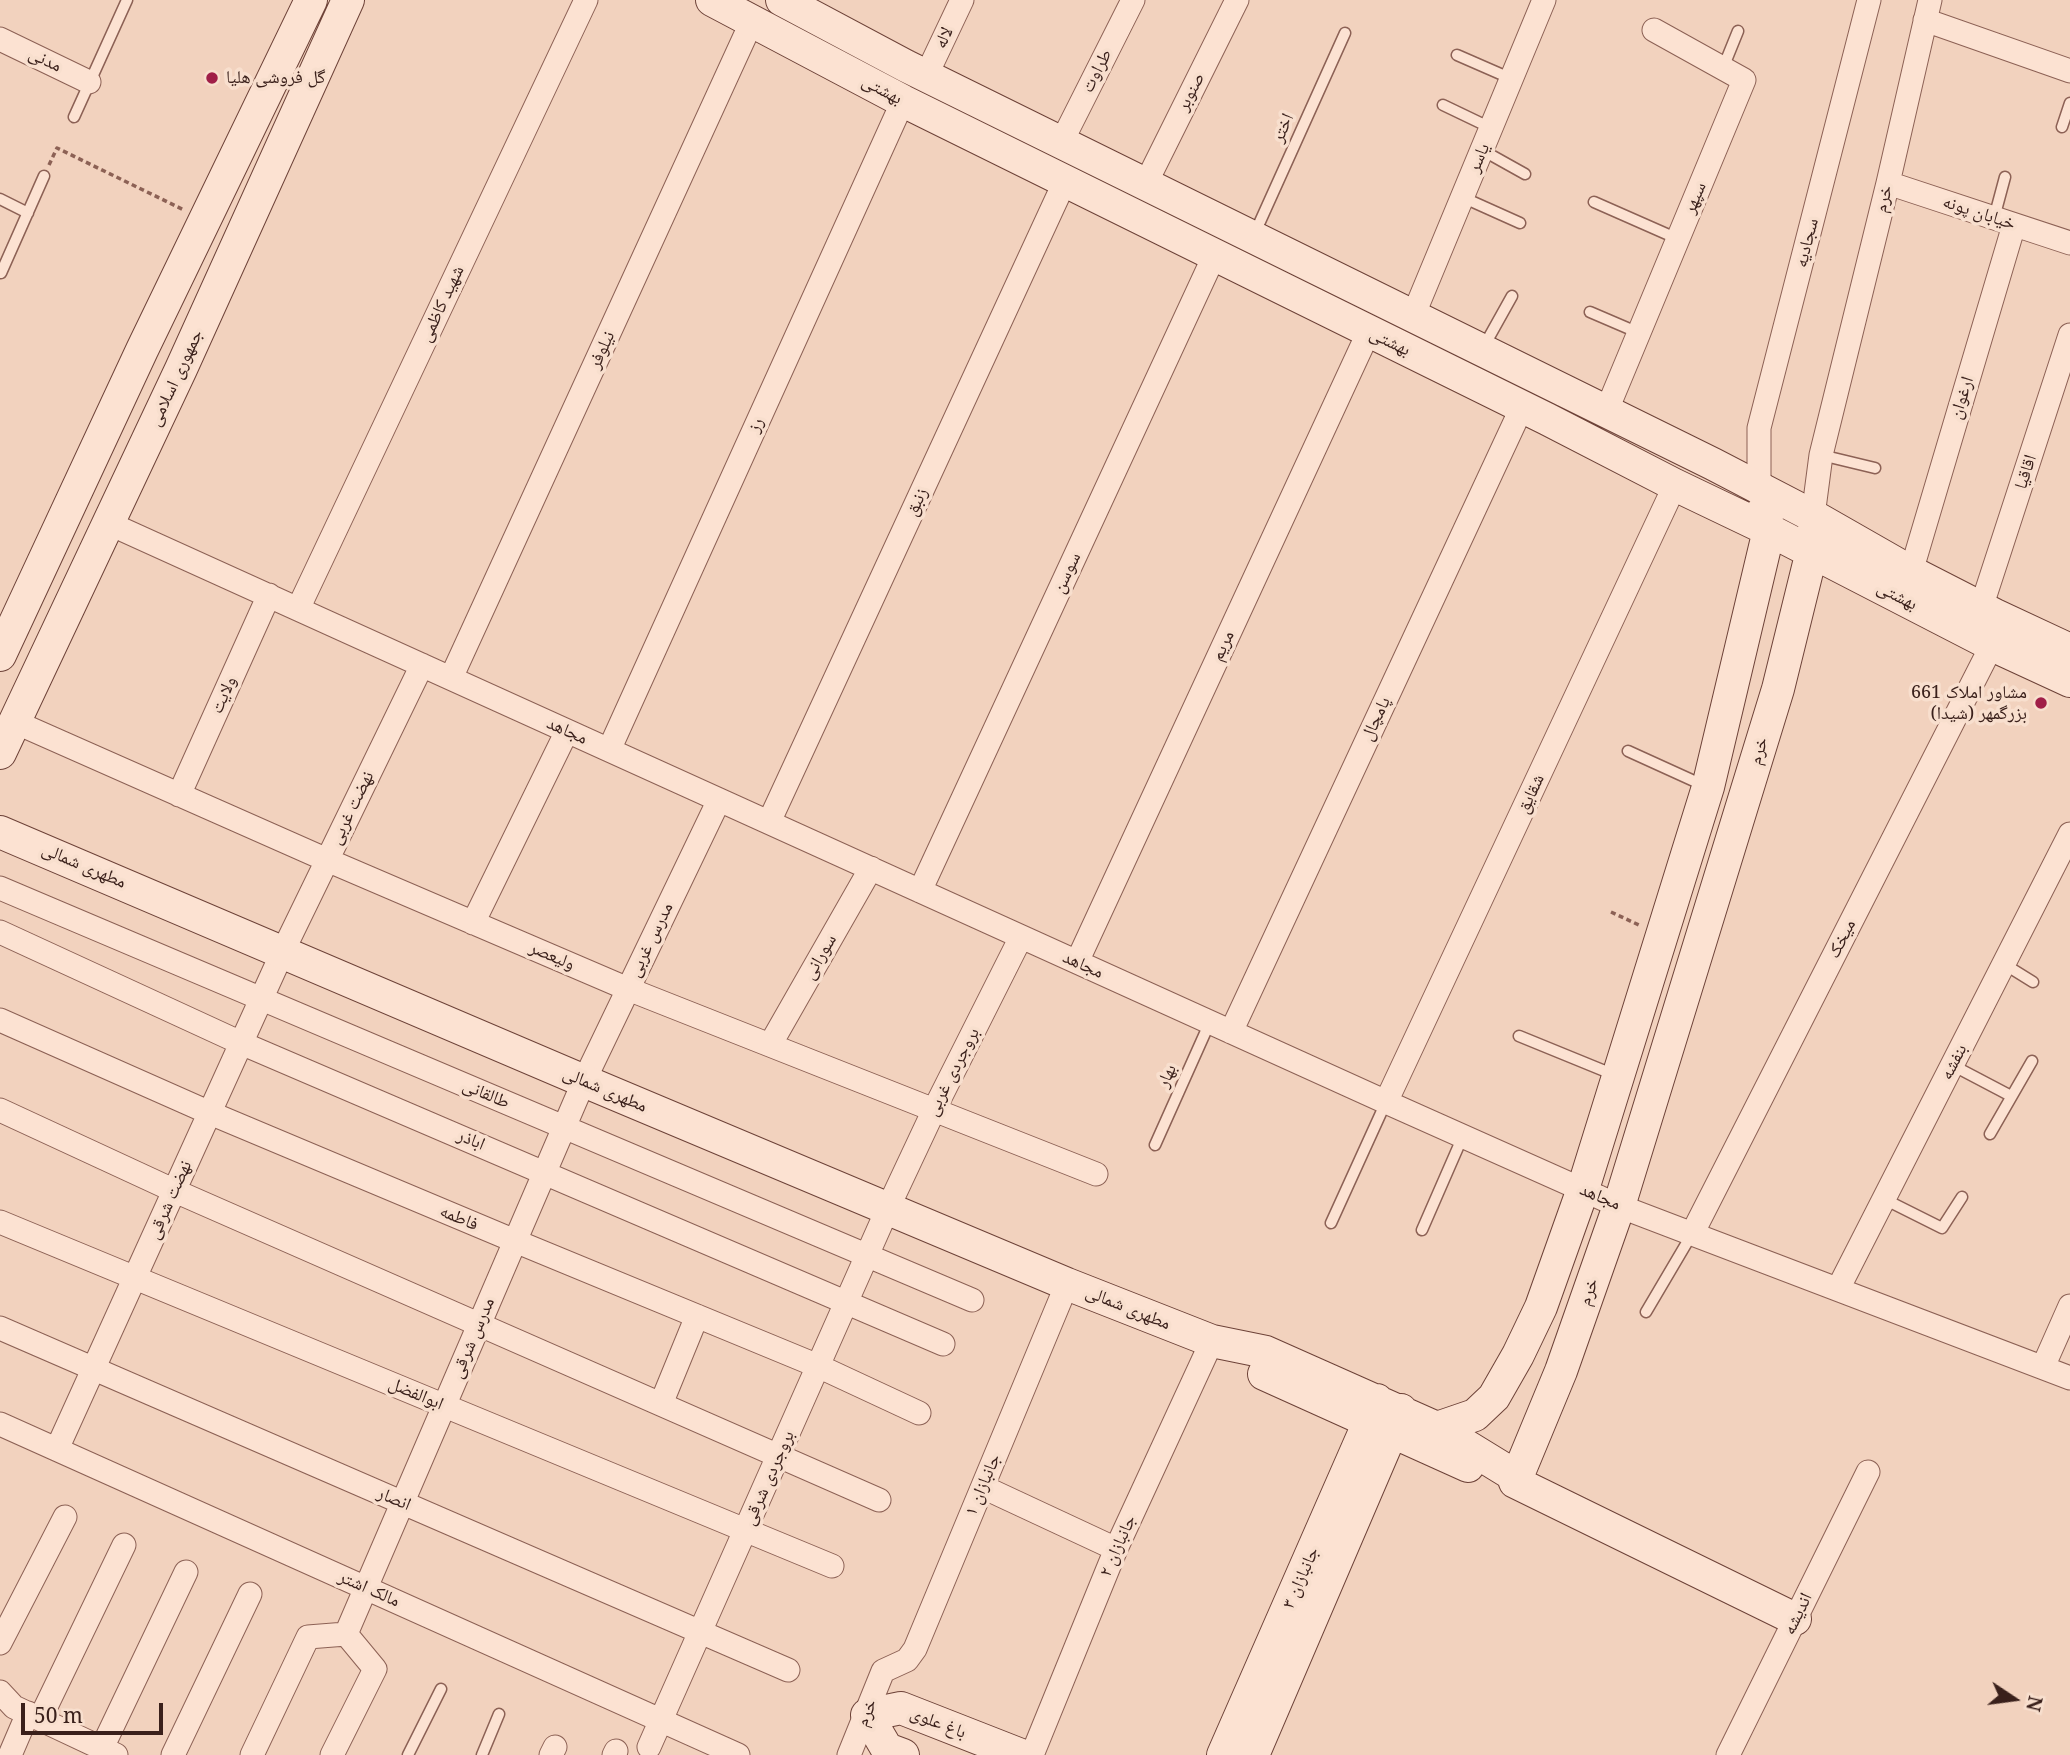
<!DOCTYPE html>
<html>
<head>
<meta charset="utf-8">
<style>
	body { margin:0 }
	#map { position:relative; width:2070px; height:1755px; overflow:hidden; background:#f2d2be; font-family:"Noto Serif",serif }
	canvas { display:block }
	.north { position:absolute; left:1979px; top:1664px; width:70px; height:70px; -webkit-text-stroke:5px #f8dfce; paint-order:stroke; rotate:103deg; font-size:19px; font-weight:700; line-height:28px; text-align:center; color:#3a201b }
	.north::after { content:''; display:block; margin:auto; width:24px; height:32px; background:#3a201b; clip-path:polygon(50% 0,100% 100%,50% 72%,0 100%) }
	.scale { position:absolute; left:21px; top:1703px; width:142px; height:32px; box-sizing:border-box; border:4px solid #3a201b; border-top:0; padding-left:9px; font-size:21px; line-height:24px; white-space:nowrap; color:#3a201b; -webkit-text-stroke:5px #f8dfce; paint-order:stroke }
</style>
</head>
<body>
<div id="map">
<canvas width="2070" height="1755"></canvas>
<div class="north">N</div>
<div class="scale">50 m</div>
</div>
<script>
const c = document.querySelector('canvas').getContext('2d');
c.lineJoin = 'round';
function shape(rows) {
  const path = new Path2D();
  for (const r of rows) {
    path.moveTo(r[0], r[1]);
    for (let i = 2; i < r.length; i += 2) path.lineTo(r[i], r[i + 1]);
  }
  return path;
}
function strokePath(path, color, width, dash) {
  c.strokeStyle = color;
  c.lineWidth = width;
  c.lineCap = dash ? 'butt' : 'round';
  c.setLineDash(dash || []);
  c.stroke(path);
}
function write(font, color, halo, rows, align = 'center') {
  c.font = font + ' "Noto Serif","Noto Naskh Arabic",serif';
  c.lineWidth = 7;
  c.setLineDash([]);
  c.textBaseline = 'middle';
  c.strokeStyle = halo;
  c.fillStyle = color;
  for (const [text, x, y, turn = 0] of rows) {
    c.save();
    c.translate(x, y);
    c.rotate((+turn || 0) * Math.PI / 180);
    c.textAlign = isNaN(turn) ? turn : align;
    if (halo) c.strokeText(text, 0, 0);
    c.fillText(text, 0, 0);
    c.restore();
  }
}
const lane = shape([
	[1457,55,1512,79],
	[1723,68,1738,31],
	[1443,105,1491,128],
	[74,117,127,0],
	[2062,127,2070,103],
	[1482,150,1525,174],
	[1462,197,1520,223],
	[0,199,28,213],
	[1594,202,1678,239],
	[1994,218,2005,177],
	[1254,235,1345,33],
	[1,273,44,176],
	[1590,312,1639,333],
	[1483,348,1512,296],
	[1821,455,1875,468],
	[1628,751,1705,786],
	[2004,964,2033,982],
	[1519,1036,1617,1076],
	[1952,1065,2011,1096],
	[1990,1134,2032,1061],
	[1155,1145,1210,1022],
	[1884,1199,1942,1228,1962,1197],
	[1331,1223,1386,1102],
	[1422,1230,1463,1136],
	[1646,1312,1692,1234],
	[408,1755,441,1689],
	[482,1755,499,1714]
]);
const street = shape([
	[1925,20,2070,71],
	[0,39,89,82],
	[926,76,962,0],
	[1061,143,1133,0],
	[1888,183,2070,243],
	[1145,185,1237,0],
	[1413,316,1544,0],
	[1606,412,1744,80,1654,30],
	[1759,487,1759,428,1869,0],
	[1813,516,1821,455,1888,183,1930,0],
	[108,523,1386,1102,1619,1206,2070,1378],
	[1911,572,2014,225],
	[1981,608,2070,335],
	[298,609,586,0],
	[451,678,752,21],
	[15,722,327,860,628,989,1096,1174],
	[609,750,903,101],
	[179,795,269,595],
	[769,822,1065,181],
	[0,888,972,1300],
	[920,891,1215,254],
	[473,923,567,731],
	[0,932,241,1043,943,1344],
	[1077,962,1369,331],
	[0,1020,210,1113,515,1241,818,1366,919,1413],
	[1231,1032,1522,407],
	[770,1045,871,868],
	[1386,1102,1675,485],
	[0,1110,175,1191,879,1500],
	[0,1222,832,1566],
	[1692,1234,1992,645],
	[1838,1289,2070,834],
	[0,1328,788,1670],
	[2043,1367,2070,1306],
	[661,1404,697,1316],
	[0,1424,738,1755],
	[57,1449,283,951,422,665],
	[983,1487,1116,1549],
	[346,1634,584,1081,719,800],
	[0,1643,65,1517],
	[0,1692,14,1707,116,1755],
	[40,1719,124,1545],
	[649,1747,888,1208,934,1110,1021,937],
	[102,1748,186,1572],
	[10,1755,28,1713],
	[173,1755,250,1594],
	[252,1755,308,1637,346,1634,375,1669,332,1755],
	[551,1755,555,1747],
	[614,1755,616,1751],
	[849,1755,883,1671,907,1660,915,1649,1067,1284],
	[1032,1755,1116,1549,1212,1341],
	[1728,1755,1868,1472]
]);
const secondary = shape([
	[712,0,903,101,1547,419,1675,485,1769,530,1992,645,2070,681],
	[782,0,906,66,1713,464,1813,516,1911,572,1995,615,2070,650],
	[0,655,142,350,311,0],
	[0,753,181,369,348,0],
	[0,832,584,1081,1067,1284,1212,1341,1266,1352,1437,1428,1512,1474,1515,1482],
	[1264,1374,1468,1466],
	[1437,1428,1475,1415,1494,1397,1518,1355,1541,1307,1583,1189,1708,787,1769,530,1764,509],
	[1515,1482,1561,1371,1619,1206,1778,689,1812,551,1813,533],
	[1515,1482,1795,1619],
	[903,1755,887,1749,867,1715,901,1708,1021,1755],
	[1223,1755,1369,1422,1377,1400],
	[1253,1755,1401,1410]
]);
strokePath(lane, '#8c6155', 13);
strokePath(street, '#8c6155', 25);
strokePath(secondary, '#6d4238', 34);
strokePath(shape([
	[49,165,57,148,184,210],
	[1611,912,1641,926]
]), '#8c6155', 3.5, [5, 3.5]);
strokePath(lane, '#fce2d2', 10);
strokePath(street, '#fce2d2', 23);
strokePath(secondary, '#fce2d2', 32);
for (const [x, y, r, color] of [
	[212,78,7,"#a01f48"],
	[2041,703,7,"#a01f48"]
]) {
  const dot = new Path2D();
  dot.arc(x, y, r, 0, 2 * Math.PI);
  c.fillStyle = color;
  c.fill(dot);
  strokePath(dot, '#f8dfce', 2.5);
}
write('18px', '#3a201b', '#f8dfce', [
	["لاله",944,38,-65],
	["مدنی",45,60,26],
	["طراوت",1097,71,-63],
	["بهشتی",882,90,28],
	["صنوبر",1191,92,-63],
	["اختر",1283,128,-66],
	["یاسر",1479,158,-67],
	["سپهر",1695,198,-67],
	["خرم",1884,199,-76],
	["خیابان پونه",1979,213,18],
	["سجادیه",1807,243,-76],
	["شهید کاظمی",442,304,-65],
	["بهشتی",1390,342,26],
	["نیلوفر",602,350,-65],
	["جمهوری اسلامی",176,378,-65],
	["ارغوان",1962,398,-73],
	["رز",756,425,-66],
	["اقاقیا",2026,472,-72],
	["زنبق",917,502,-65],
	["سوسن",1067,573,-65],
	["بهشتی",1897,596,27],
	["مریم",1223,646,-65],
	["ولایت",224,695,-66],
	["پامچال",1376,719,-65],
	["مجاهد",567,731,24],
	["خرم",1759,751,-73],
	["شقایق",1531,794,-65],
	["نهضت غربی",352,808,-64],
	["مطهری شمالی",84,866,23],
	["میخک",1842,939,-63],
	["مدرس غربی",651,940,-64],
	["ولیعصر",552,956,23],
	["سورانی",820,957,-60],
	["مجاهد",1083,965,24],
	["بنفشه",1954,1062,-63],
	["بروجردی غربی",953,1072,-63],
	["بهار",1167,1076,-66],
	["مطهری شمالی",605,1090,23],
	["طالقانی",486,1094,23],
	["اباذر",471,1140,23],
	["مجاهد",1600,1197,23],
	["نهضت شرقی",170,1200,-66],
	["فاطمه",459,1218,23],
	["خرم",1589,1292,-71],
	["مطهری شمالی",1128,1308,22],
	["مدرس شرقی",473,1338,-67],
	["ابوالفضل",416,1394,23],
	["بروجردی شرقی",769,1478,-66],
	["جانبازان ۱",983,1485,-67],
	["انصار",394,1499,23],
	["جانبازان ۲",1118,1546,-66],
	["جانبازان ۳",1301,1578,-66],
	["مالک اشتر",369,1589,24],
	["اندیشه",1798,1614,-64],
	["خرم",867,1713,-68],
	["باغ علوی",938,1723,21]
]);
write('18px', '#3a201b', '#f8dfce', [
	["گل فروشی هلیا",226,78],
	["مشاور املاک 661",2027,693,"right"],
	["بزرگمهر (شیدا)",2027,714,"right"]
], 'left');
</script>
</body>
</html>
